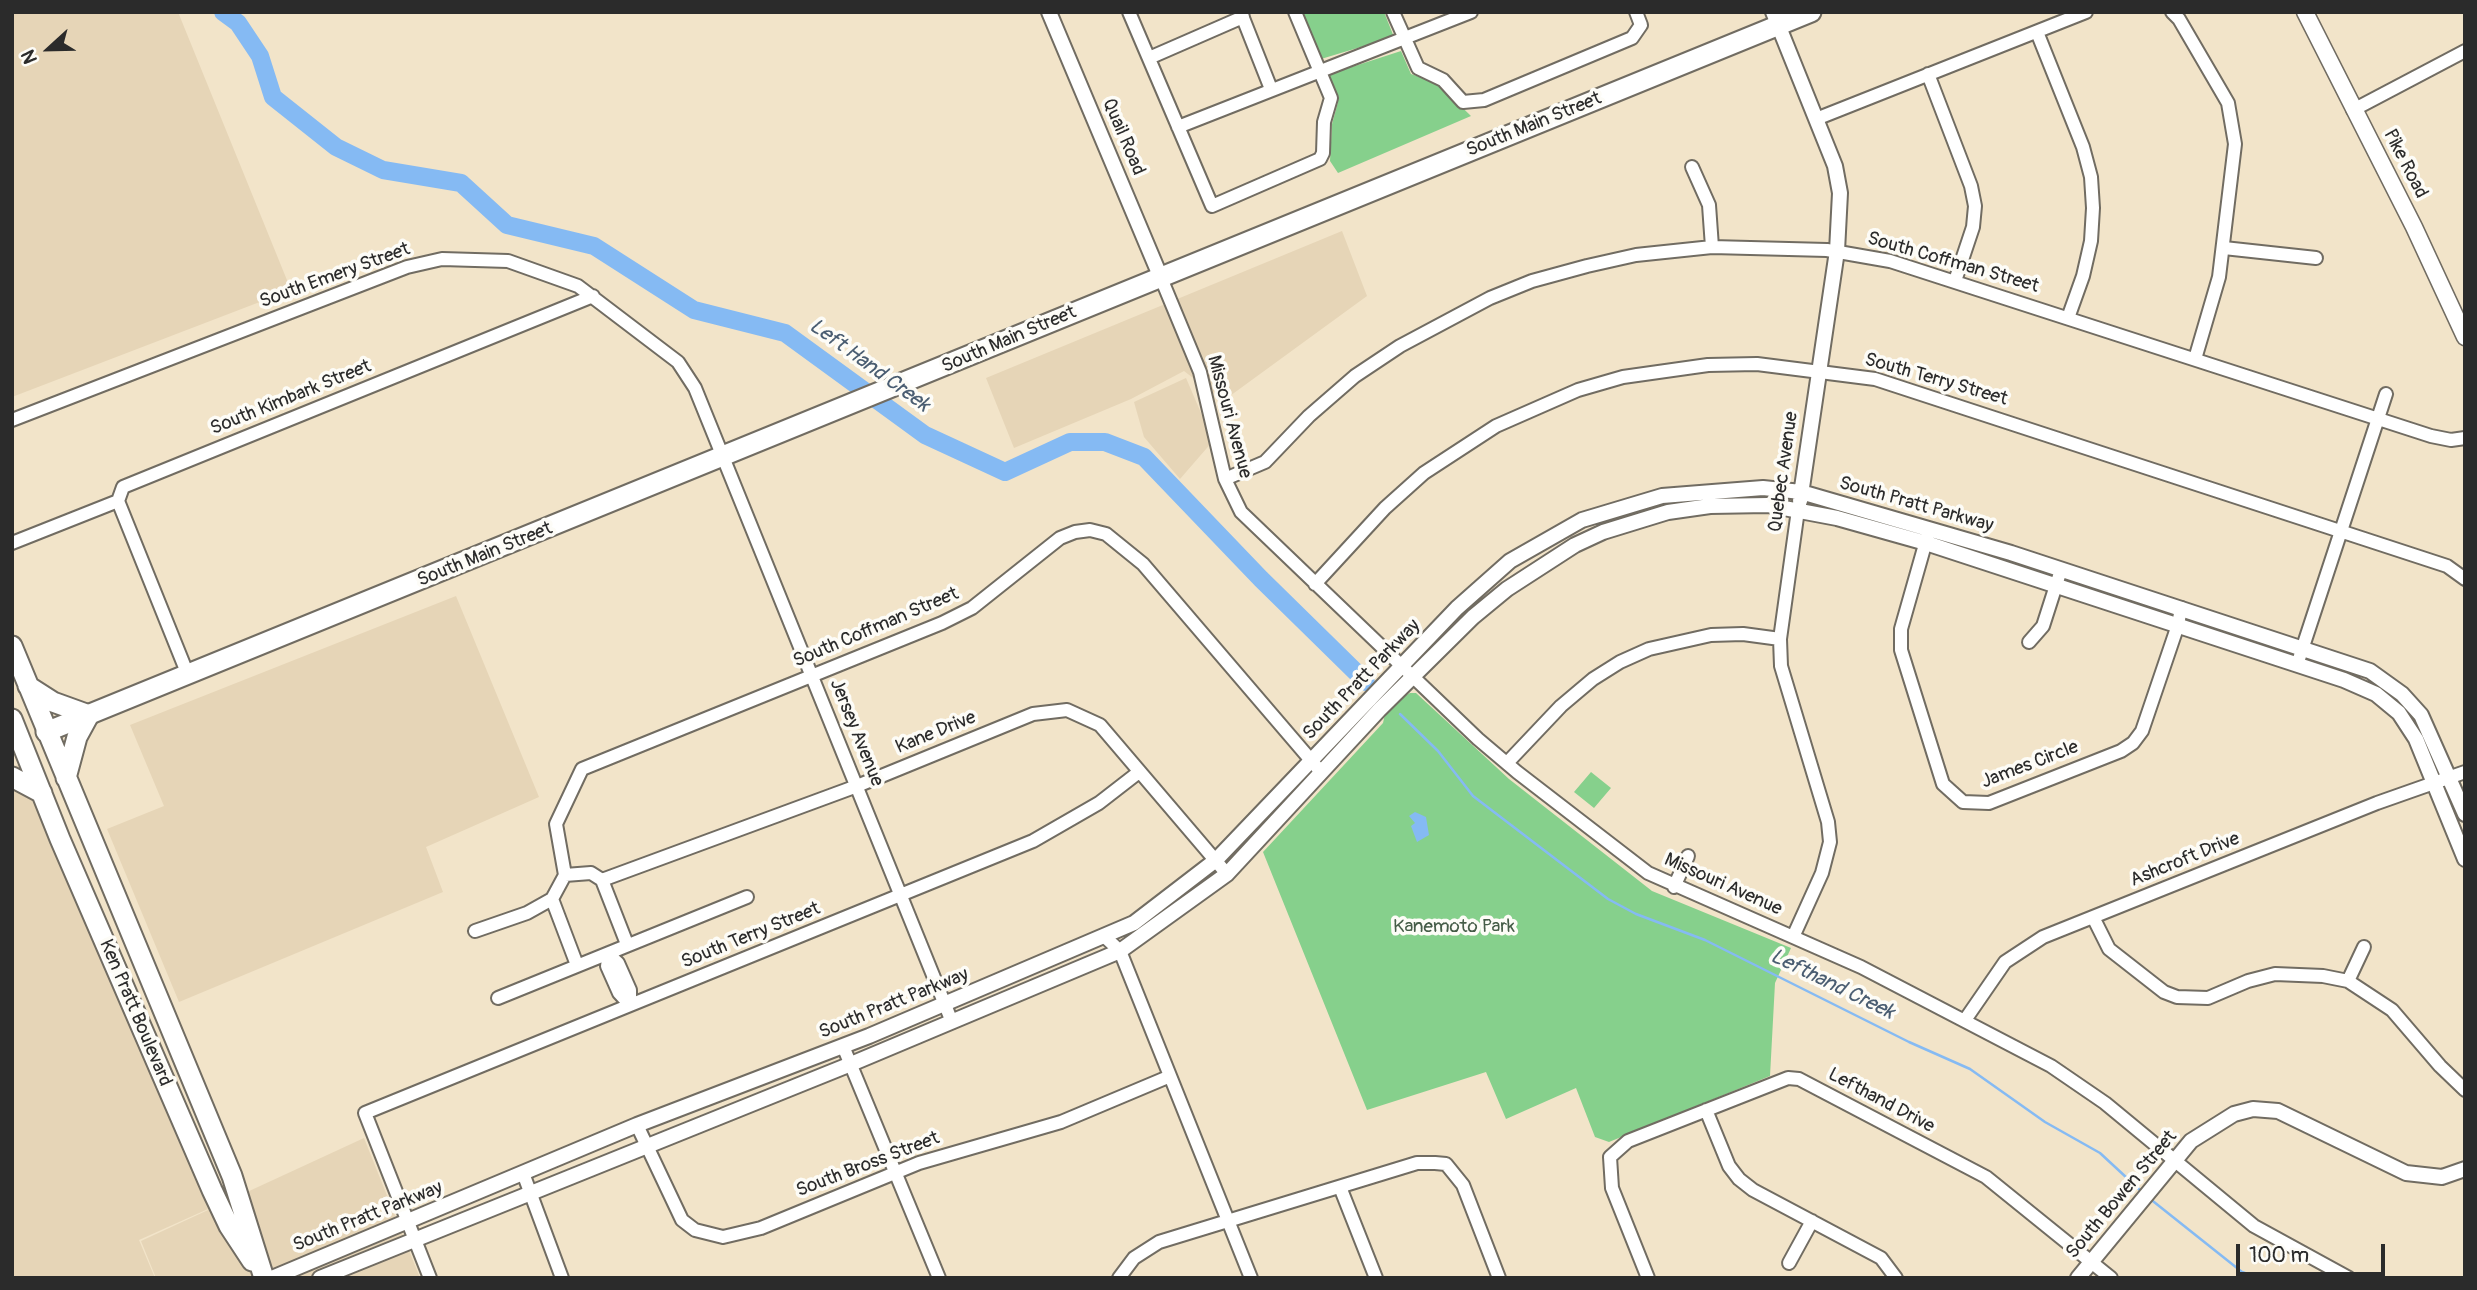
<!DOCTYPE html>
<html>
<head>
<meta charset="utf-8">
<style>
	body { margin:0 }
	#map { position:relative; width:2477px; height:1290px; overflow:hidden; background:#f2e4c9; font-family:Pangolin,sans-serif }
	canvas { display:block }
	.frame { position:absolute; inset:0; border:14px solid #2b2b2b; pointer-events:none }
	.north { position:absolute; left:14px; top:14px; width:70px; height:70px; -webkit-text-stroke:5px #fdfcf7; paint-order:stroke; rotate:248deg; font-size:19px; font-weight:700; line-height:28px; text-align:center; color:#2b2b2b }
	.north::after { content:''; display:block; margin:auto; width:24px; height:32px; background:#2b2b2b; clip-path:polygon(50% 0,100% 100%,50% 72%,0 100%) }
	.scale { position:absolute; left:2236px; top:1244px; width:149px; height:32px; box-sizing:border-box; border:4px solid #2b2b2b; border-top:0; padding-left:9px; font-size:21px; line-height:24px; white-space:nowrap; color:#2b2b2b; -webkit-text-stroke:5px #fdfcf7; paint-order:stroke }
</style>
</head>
<body>
<div id="map">
<canvas width="2477" height="1290"></canvas>
<div class="frame"></div>
<div class="north">N</div>
<div class="scale">100 m</div>
</div>
<script>
const c = document.querySelector('canvas').getContext('2d');
c.lineJoin = 'round';
function fill(path, color) {
  c.fillStyle = color;
  c.fill(path, 'evenodd');
}
function shape(rows) {
  const path = new Path2D();
  for (const r of rows) {
    path.moveTo(r[0], r[1]);
    for (let i = 2; i < r.length; i += 2) path.lineTo(r[i], r[i + 1]);
  }
  return path;
}
function strokePath(path, color, width, dash) {
  c.strokeStyle = color;
  c.lineWidth = width;
  c.lineCap = dash ? 'butt' : 'round';
  c.setLineDash(dash || []);
  c.stroke(path);
}
function write(font, color, halo, rows, align = 'center') {
  c.font = font + ' Pangolin,sans-serif';
  c.lineWidth = 7;
  c.setLineDash([]);
  c.textBaseline = 'middle';
  c.strokeStyle = halo;
  c.fillStyle = color;
  for (const [text, x, y, turn = 0] of rows) {
    c.save();
    c.translate(x, y);
    c.rotate((+turn || 0) * Math.PI / 180);
    c.textAlign = isNaN(turn) ? turn : align;
    if (halo) c.strokeText(text, 0, 0);
    c.fillText(text, 0, 0);
    c.restore();
  }
}
fill(shape([
	[12,12,178,12,291,290,12,397],
	[1342,231,1367,296,1223,401,1184,371,1131,399,1014,448,986,378],
	[1186,378,1213,441,1180,479,1144,437,1134,402],
	[456,596,539,797,426,847,443,892,179,1002,107,829,164,806,130,725],
	[20,764,208,1209,139,1240,155,1278,12,1278,12,767],
	[364,1138,420,1278,156,1278,141,1241]
]), '#e6d5b7');
fill(shape([
	[1302,12,1384,12,1394,37,1321,59],
	[1401,51,1411,74,1437,83,1471,116,1338,173,1330,161,1332,124,1338,102,1327,75],
	[1410,693,1416,693,1509,779,1652,891,1791,948,1775,983,1770,1076,1609,1142,1595,1137,1576,1088,1506,1119,1486,1072,1367,1110,1263,852,1383,723,1385,714,1397,700],
	[1591,772,1611,788,1594,808,1574,792]
]), '#86d08c');
fill(shape([
	[1415,812,1426,817,1429,835,1417,842,1411,826,1415,823,1409,816]
]), '#85baf3');
strokePath(shape([
	[1400,714,1438,751,1473,796,1608,899,1636,914,1705,940,1909,1042,1970,1069,2045,1122,2100,1153,2141,1191],
	[2149,1198,2242,1272,2259,1278]
]), '#85baf3', 2.5);
strokePath(shape([
	[223,12,238,23,260,56,273,97,336,147,383,170,461,183,507,225,594,246,694,310,785,333,925,435,1005,472,1070,442,1105,442,1144,457,1261,579,1366,682]
]), '#85baf3', 18);
const minor = shape([
	[1129,12,1212,206,1320,159,1323,153,1324,122,1331,98,1295,12],
	[1393,12,1418,68,1443,80,1463,102,1484,100,1632,38,1641,25,1636,12],
	[2172,12,2179,19,2228,103,2235,144,2219,277,2195,359],
	[1241,13,1271,89],
	[2037,32,2083,147,2091,177,2093,208,2091,241,2083,276,2068,318],
	[1149,58,1243,17],
	[1928,74,1971,186,1975,206,1973,227,1955,281],
	[2353,110,2465,51],
	[1816,119,2086,12],
	[1178,127,1471,12],
	[1692,167,1709,205,1712,247],
	[2224,248,2316,258],
	[1161,278,1200,372,1225,479,1241,512,1478,739,1517,772,1648,873,1861,967,2051,1066,2105,1103,2254,1226,2349,1278],
	[12,420,407,267,442,259,508,261,578,286,678,362,695,388,952,1022],
	[1225,479,1265,462,1309,416,1355,376,1400,346,1490,298,1532,281,1587,266,1636,255,1712,247,1827,250,1890,261,2431,436,2451,440,2465,438],
	[118,501,188,675],
	[1928,534,1901,629,1901,650,1943,784,1963,802,1989,803,2121,751,2133,743,2142,731,2178,625,2181,608],
	[12,543,118,501,123,487,593,296],
	[1315,584,1385,508,1424,473,1496,426,1578,390,1623,377,1708,365,1757,364,1875,379,2447,566,2465,579],
	[2029,642,2043,626,2059,576],
	[2297,665,2386,394],
	[1507,763,1561,706,1593,679,1620,662,1649,649,1711,635,1743,634,1780,639],
	[565,875,591,873,602,880,627,944],
	[602,880,857,786,1033,714,1067,710,1100,725,1227,874],
	[1674,887,1688,856],
	[2093,917,2109,949,2164,992,2177,997,2208,998,2248,981,2275,974,2323,976,2348,981,2392,1010,2440,1066,2465,1090],
	[475,931,527,913,552,899],
	[1105,937,1120,951,1251,1278],
	[1793,937,1822,873,1830,842,1828,822,1781,666,1780,639,1798,510],
	[609,955,618,963,630,990,630,1005,619,993,607,966,609,955],
	[577,965,552,899,565,875,556,824,582,769,942,623,972,608,1060,538,1075,532,1090,530,1106,534,1143,564,1321,772],
	[2348,981,2364,947],
	[498,998,747,897],
	[1965,1020,2005,962,2043,937,2377,803,2465,772],
	[843,1046,939,1278],
	[1706,1110,1729,1166,1739,1179,1753,1190,1881,1258,1896,1278],
	[637,1125,682,1220,695,1230,723,1237,761,1228,919,1163,1061,1122,1168,1077],
	[523,1173,562,1278],
	[1340,1187,1376,1278],
	[1789,1263,1812,1221],
	[430,1278,365,1113,1033,841,1099,803,1139,772],
	[1119,1278,1134,1258,1159,1242,1417,1163,1435,1163,1446,1164,1463,1185,1499,1278],
	[1648,1278,1612,1188,1610,1157,1628,1141,1788,1078,1799,1079,1986,1177,2111,1278]
]);
const tertiary = shape([
	[1049,12,1161,278],
	[1773,12,1835,166,1840,193,1837,251,1800,501],
	[272,1278,637,1125,869,1036,1134,923,1216,860,1457,608,1510,561,1582,520,1662,496,1763,488,1801,492,2011,553,2370,671,2402,694,2421,715,2465,814],
	[320,1278,851,1064,1120,951,1227,874,1380,709,1473,617,1507,589,1575,545,1603,532,1668,512,1710,506,1768,505,1837,518,1926,543,2344,680,2376,694,2399,713,2416,739,2465,859],
	[2078,1278,2191,1141,2234,1114,2253,1109,2278,1111,2406,1173,2442,1177,2465,1169]
]);
const secondary = shape([
	[2305,12,2414,227,2465,337]
]);
const primary = shape([
	[46,732,1811,12]
]);
const trunk = shape([
	[12,646,232,1176,264,1278],
	[28,686,53,702,89,715,77,737,66,778],
	[12,719,60,839,212,1190,229,1226,252,1261],
	[12,777,42,793]
]);
strokePath(minor, '#716c62', 16);
strokePath(tertiary, '#716c62', 18);
strokePath(secondary, '#716c62', 19);
strokePath(primary, '#716c62', 23);
strokePath(trunk, '#716c62', 23);
strokePath(minor, '#fff', 12);
strokePath(tertiary, '#fff', 14);
strokePath(secondary, '#fff', 16);
strokePath(primary, '#fff', 19);
strokePath(trunk, '#fff', 19);
write('19px', '#2b2b2b', '#fdfcf7', [
	["South Main Street",1534,125,-22],
	["Quail Road",1123,137,67],
	["Pike Road",2405,164,63],
	["South Coffman Street",1953,263,16],
	["South Emery Street",335,276,-20],
	["South Main Street",1009,340,-23],
	["South Terry Street",1936,380,16],
	["South Kimbark Street",291,398,-22],
	["Missouri Avenue",1229,417,75],
	["Quebec Avenue",1784,472,-82],
	["South Pratt Parkway",1916,505,16],
	["South Main Street",485,555,-22],
	["South Coffman Street",876,628,-23],
	["South Pratt Parkway",1362,680,-46],
	["Jersey Avenue",856,733,68],
	["Kane Drive",936,733,-22],
	["James Circle",2030,765,-21],
	["Ashcroft Drive",2185,860,-22],
	["Missouri Avenue",1723,885,24],
	["South Terry Street",751,936,-22],
	["South Pratt Parkway",894,1004,-22],
	["Ken Pratt Boulevard",135,1013,67],
	["Lefthand Drive",1881,1101,28],
	["South Bross Street",868,1165,-21],
	["South Bowen Street",2122,1195,-50],
	["South Pratt Parkway",368,1217,-22]
]);
write('19px', '#465d48', '#fdfcf7', [
	["Kanemoto Park",1454,927]
]);
write('italic 21px', '#4a5d71', '#fdfcf7', [
	["Left Hand Creek",869,366,36],
	["Lefthand Creek",1832,985,26]
]);
</script>
</body>
</html>
